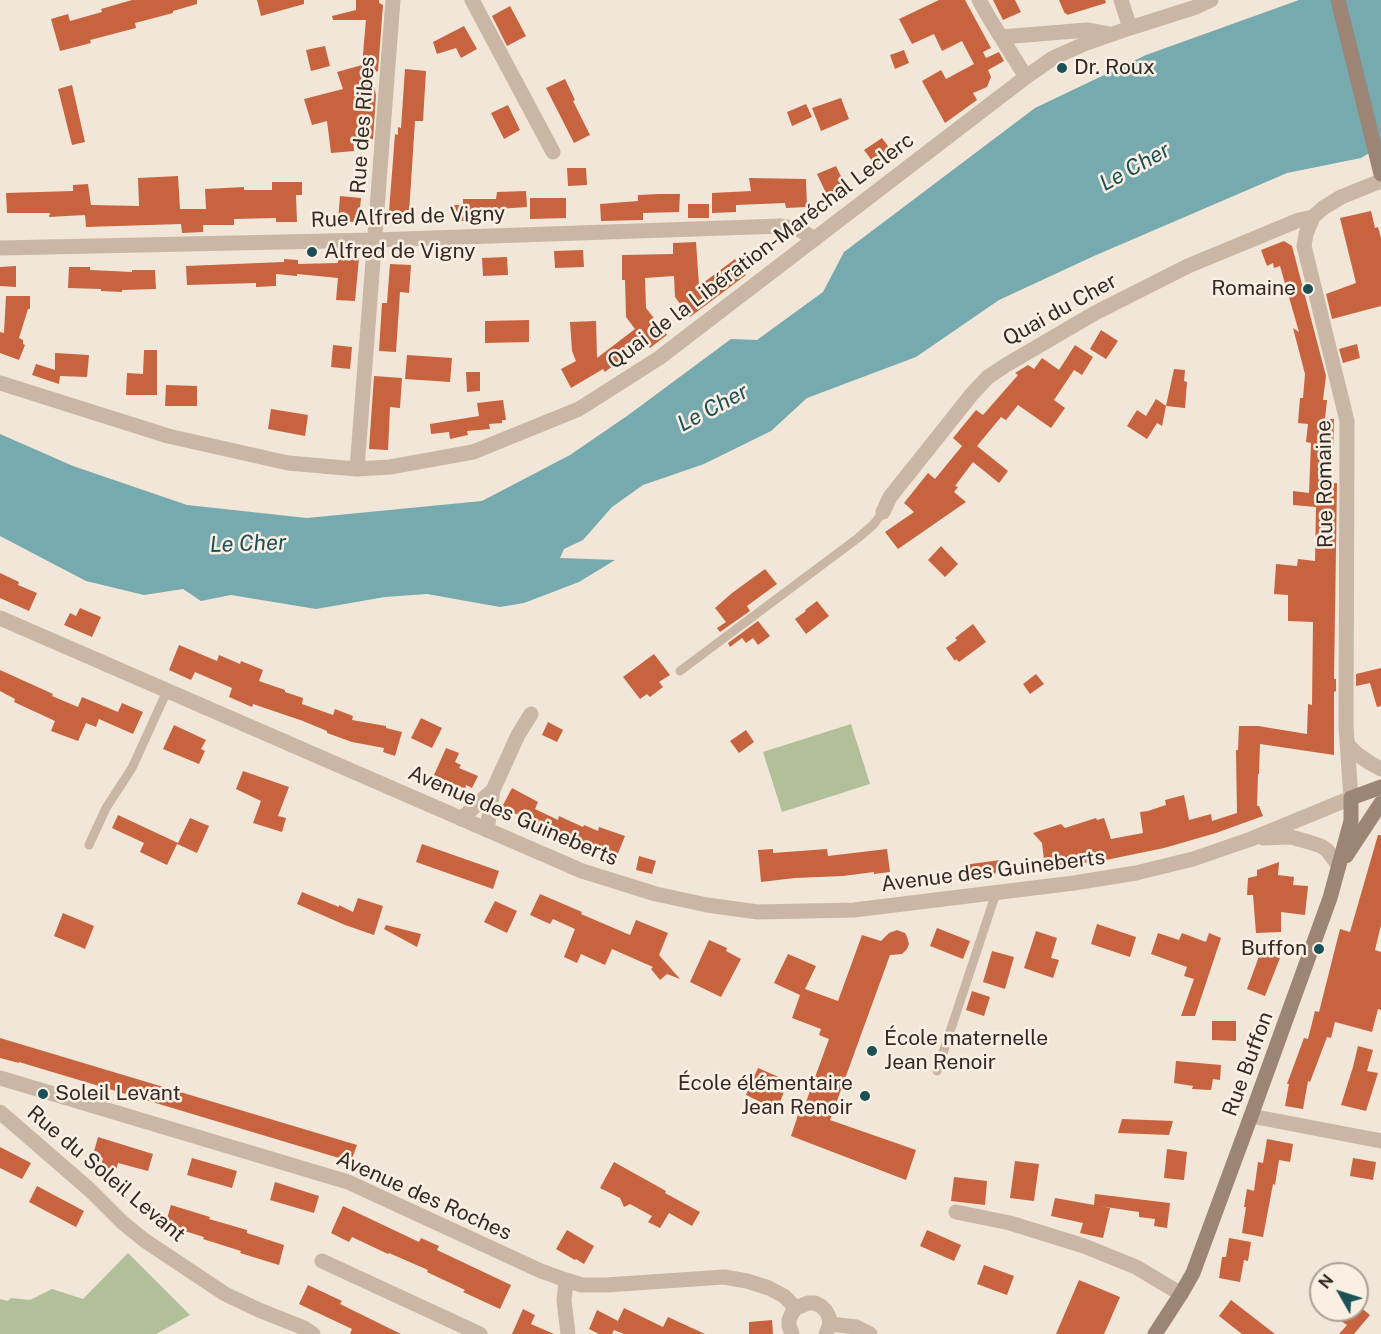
<!DOCTYPE html>
<html>
<head>
<meta charset="utf-8">
<style>
	body { margin:0 }
	#map { position:relative; width:1381px; height:1334px; overflow:hidden; background:#f1e6d7; font-family:"Public Sans",sans-serif }
	canvas { display:block }
	.north { position:absolute; left:1309px; top:1262px; width:60px; height:60px; box-sizing:border-box; background:#f9f0e3; border:2px solid #aaa197; border-radius:50%; rotate:309deg; font-size:16px; font-weight:700; line-height:24px; text-align:center; color:#342a25 }
	.north::after { content:''; display:block; margin:auto; width:21px; height:27px; background:#1b5056; clip-path:polygon(50% 0,100% 100%,50% 72%,0 100%) }
</style>
</head>
<body>
<div id="map">
<canvas width="1381" height="1334"></canvas>
<div class="north">N</div>
</div>
<script>
const c = document.querySelector('canvas').getContext('2d');
c.lineJoin = 'round';
function fill(path, color) {
  c.fillStyle = color;
  c.fill(path, 'evenodd');
}
function shape(rows) {
  const path = new Path2D();
  for (const r of rows) {
    path.moveTo(r[0], r[1]);
    for (let i = 2; i < r.length; i += 2) path.lineTo(r[i], r[i + 1]);
  }
  return path;
}
function strokePath(path, color, width, dash) {
  c.strokeStyle = color;
  c.lineWidth = width;
  c.lineCap = dash ? 'butt' : 'round';
  c.setLineDash(dash || []);
  c.stroke(path);
}
function write(font, color, halo, rows, align = 'center') {
  c.font = font + ' "Public Sans",sans-serif';
  c.lineWidth = 5;
  c.setLineDash([]);
  c.textBaseline = 'middle';
  c.strokeStyle = halo;
  c.fillStyle = color;
  for (const [text, x, y, turn = 0] of rows) {
    c.save();
    c.translate(x, y);
    c.rotate((+turn || 0) * Math.PI / 180);
    c.textAlign = isNaN(turn) ? turn : align;
    if (halo) c.strokeText(text, 0, 0);
    c.fillText(text, 0, 0);
    c.restore();
  }
}
fill(shape([
	[851,724,870,784,782,812,763,752],
	[128,1253,190,1315,156,1334,0,1334,0,1299,8,1301,11,1298,30,1300,52,1289,83,1299]
]), '#b1c098');
fill(shape([
	[1299,0,1381,0,1381,146,1361,158,1287,173,1094,256,999,300,916,357,807,398,771,431,704,464,643,485,612,507,583,540,564,549,560,558,615,560,579,582,524,603,500,607,427,594,385,597,316,609,231,595,201,601,183,589,144,595,86,581,0,536,0,434,73,466,187,505,307,518,482,501,570,455,627,416,731,339,757,340,823,292,844,252,1035,108,1146,55]
]), '#76aaae');
fill(shape([
	[132,0,197,0,197,4,173,11,173,13,135,23,136,28,90,40,91,43,60,51,51,19,68,14,70,21,102,12,101,9],
	[257,0,304,0,304,4,261,16],
	[356,0,379,0,379,3,383,5,378,71,371,74,376,95,373,139,353,137,354,151,331,153,327,121,312,125,304,99,343,89,337,72,362,65,366,20,333,20,332,16,356,10],
	[939,0,965,0,991,48,983,52,986,58,999,52,1004,61,988,70,991,77,987,87,973,93,977,100,945,123,922,81,941,70,946,79,974,64,962,41,942,51,934,34,912,44,899,19],
	[993,0,1015,0,1021,12,1003,20],
	[1059,0,1105,0,1106,3,1067,15,1066,13,1065,14],
	[510,6,526,36,507,46,492,16],
	[464,26,477,49,461,58,456,48,437,54,433,42],
	[325,46,330,66,311,71,306,50],
	[904,50,909,63,895,69,890,55],
	[405,69,426,71,423,121,415,121,409,213,389,212,395,134,398,135,398,127,401,128],
	[565,79,575,100,573,101,590,135,574,143,546,88],
	[72,85,85,142,72,145,58,89],
	[841,98,849,119,821,131,812,108],
	[806,104,812,117,792,126,787,112],
	[508,105,520,130,504,139,491,113],
	[882,138,893,153,876,166,864,150],
	[836,166,846,187,827,195,817,174],
	[567,168,586,168,587,185,568,186],
	[178,176,180,209,206,209,205,189,244,187,244,190,272,190,272,182,302,182,302,195,296,195,297,222,276,222,276,218,234,219,234,225,203,225,203,232,182,233,181,224,86,227,85,215,49,217,50,213,7,213,6,193,73,191,73,185,88,184,91,205,139,206,138,178],
	[749,178,806,179,807,207,786,208,785,203,736,205,736,212,712,213,712,193,751,191],
	[526,191,527,207,497,209,497,217,486,217,486,221,454,221,454,205,463,205,463,199,496,199,497,192],
	[659,194,680,194,679,212,643,213,643,220,601,221,600,204,638,201,638,195],
	[340,196,361,198,359,218,353,222,338,221],
	[530,198,566,198,566,218,530,219],
	[688,204,709,204,709,218,688,218],
	[1371,211,1375,228,1378,227,1381,238,1381,306,1332,319,1326,294,1356,283,1340,218],
	[1284,241,1292,246,1326,376,1323,400,1327,400,1325,419,1334,419,1332,483,1337,483,1334,679,1336,679,1336,691,1334,692,1334,755,1260,744,1259,774,1258,774,1257,806,1259,806,1263,816,1216,833,1164,848,1106,860,1045,868,1042,843,1033,833,1061,824,1065,828,1096,818,1097,820,1104,818,1111,839,1143,833,1140,812,1148,811,1166,805,1165,800,1184,795,1189,820,1211,814,1212,821,1237,813,1236,750,1238,750,1239,726,1258,726,1307,734,1308,704,1312,705,1313,622,1288,621,1288,595,1274,594,1276,564,1297,566,1298,559,1315,561,1316,507,1293,505,1293,491,1309,493,1311,443,1306,442,1308,424,1298,423,1300,398,1303,398,1305,374,1293,328,1299,332,1280,266,1274,268,1273,263,1267,266,1261,250],
	[696,242,699,286,735,259,746,275,690,317,675,297,674,276,645,278,646,308,667,335,650,348,644,341,605,372,603,369,571,388,561,369,576,361,572,351,570,322,596,321,597,358,635,329,626,317,625,280,622,280,622,255,673,254,673,243],
	[583,250,584,267,555,268,554,251],
	[338,257,359,258,355,301,336,300,338,278,297,274,297,276,276,274,276,286,256,287,256,283,187,285,186,266,284,262,284,259,298,260,298,264,338,263],
	[507,257,508,275,483,276,482,258],
	[390,264,411,265,409,293,400,292,396,352,379,351,382,303,387,303],
	[16,266,16,287,0,286,0,267],
	[69,267,90,267,90,270,132,272,132,270,155,270,156,289,122,290,122,292,101,291,101,289,68,288],
	[6,296,30,296,30,309,28,309,19,338,23,340,23,344,25,345,19,360,0,353,0,332,4,333],
	[529,320,529,342,485,343,485,321],
	[1101,330,1118,341,1106,359,1090,349],
	[1357,344,1360,358,1343,363,1339,349],
	[333,345,352,347,350,369,331,367],
	[1075,345,1093,357,1082,375,1074,370,1054,400,1065,408,1051,428,1018,405,1006,420,1001,417,977,446,1008,471,999,483,973,462,955,486,958,487,954,492,966,502,898,549,885,532,914,512,904,503,928,473,935,479,962,446,953,438,976,410,983,415,1018,375,1015,373,1028,365,1034,369,1042,358,1059,370],
	[144,350,157,350,157,395,126,395,127,373,143,374],
	[55,353,89,355,87,377,60,376,59,384,32,375,36,364,55,370],
	[407,355,452,358,450,382,405,379],
	[1174,369,1185,370,1184,381,1187,382,1185,408,1166,406,1162,426,1157,423,1147,439,1127,426,1137,410,1146,416,1156,399,1166,406],
	[466,372,480,372,480,391,467,392],
	[374,376,402,378,400,408,390,407,388,450,369,449],
	[166,385,197,386,197,406,165,406],
	[503,400,506,420,502,420,502,423,489,424,490,429,467,431,468,435,450,439,449,432,431,434,430,424,479,416,477,403],
	[271,409,308,415,305,436,268,429],
	[941,546,958,564,945,577,928,560],
	[765,569,777,584,747,606,750,611,720,632,717,628,726,622,715,608,732,593],
	[0,573,19,582,18,585,37,593,29,611,0,598],
	[817,601,829,616,806,634,795,619,806,611,805,610],
	[80,608,101,617,92,637,64,625,70,613,76,616],
	[758,621,770,636,758,645,753,638,746,643,742,638,730,647,728,643],
	[973,624,986,642,959,662,956,659,955,661,946,648,957,640,955,638],
	[179,645,217,661,219,655,240,664,241,661,263,670,259,681,285,690,285,692,303,698,302,704,333,715,335,709,353,716,352,720,386,726,386,728,402,732,395,756,383,752,384,748,352,742,327,733,327,731,303,721,253,704,252,707,229,697,232,688,195,672,191,680,169,670],
	[654,654,670,675,659,682,663,687,650,697,647,694,640,699,623,677],
	[1381,668,1381,706,1377,707,1370,683,1356,686,1356,674],
	[0,670,53,694,52,696,78,707,82,697,118,712,122,703,143,712,133,734,99,719,96,727,86,723,78,741,51,731,55,721,14,702,15,699,0,691],
	[1036,674,1044,684,1030,694,1023,684],
	[421,718,442,728,432,748,411,738],
	[548,722,563,730,557,742,542,735],
	[174,725,206,740,201,749,205,751,199,764,163,749],
	[746,730,754,742,739,753,730,741],
	[446,748,459,753,455,762,461,765,459,768,478,776,472,788,466,785,465,789,434,775],
	[243,771,289,787,278,816,286,818,282,832,253,823,261,801,236,789],
	[512,788,538,802,535,809,558,820,559,816,583,827,584,825,598,831,599,827,625,836,617,856,565,836,563,841,560,840,559,841,519,824,522,817,502,807],
	[118,815,178,843,190,818,209,826,197,853,177,844,167,865,140,852,144,843,112,828],
	[1378,835,1381,835,1381,925,1375,950,1381,952,1381,1010,1378,1009,1372,1032,1335,1022,1331,1038,1327,1037,1310,1082,1308,1081,1303,1109,1285,1106,1289,1084,1287,1084,1304,1038,1308,1039,1315,1011,1319,1012,1340,929,1350,932],
	[422,844,499,871,493,889,416,862],
	[773,849,773,853,827,849,828,856,887,849,890,872,874,874,874,872,843,876,795,878,761,882,758,850],
	[639,856,656,861,652,874,636,870],
	[1000,860,995,874,966,878,964,865],
	[1279,862,1278,875,1294,877,1293,885,1308,886,1305,915,1281,912,1281,932,1256,933,1253,895,1247,895,1248,878,1257,876,1257,870],
	[302,892,339,907,339,905,353,912,358,898,383,906,374,935,345,925,297,904],
	[540,894,582,912,581,914,630,935,636,920,668,933,659,955,680,979,667,974,660,980,651,969,653,967,612,949,605,965,581,954,577,963,564,957,575,929,553,919,550,924,530,915],
	[495,901,517,911,507,933,484,922],
	[63,913,94,926,85,949,54,936],
	[1097,924,1136,937,1130,957,1091,944],
	[386,925,421,934,417,947,384,929],
	[937,928,970,941,963,959,930,946],
	[897,930,905,933,907,937,909,944,907,949,902,954,890,955,830,1120,916,1150,906,1180,791,1136,800,1109,803,1110,829,1039,819,1035,821,1029,792,1018,800,995,774,983,788,954,816,966,805,989,838,1001,862,935,881,941,889,933],
	[1036,931,1057,938,1051,958,1059,960,1053,978,1024,968],
	[1158,933,1179,940,1182,933,1206,942,1209,933,1221,938,1195,1016,1181,1016,1194,979,1184,976,1187,967,1151,954],
	[709,940,727,948,726,951,741,959,721,997,690,982],
	[992,951,1014,957,1005,989,983,982],
	[1261,951,1280,958,1265,996,1247,989],
	[972,991,990,997,984,1016,966,1010],
	[1212,1021,1236,1021,1236,1041,1212,1040],
	[0,1038,357,1145,352,1159,350,1158,349,1161,19,1062,19,1063,0,1058],
	[1358,1046,1373,1050,1367,1071,1378,1073,1366,1111,1341,1105,1353,1067],
	[1176,1061,1221,1065,1220,1080,1213,1079,1211,1090,1192,1089,1193,1086,1174,1083],
	[758,1068,788,1081,777,1110,746,1095],
	[1122,1119,1173,1121,1169,1135,1118,1133],
	[98,1137,153,1154,148,1171,118,1163,116,1170,101,1166,103,1158,93,1155],
	[1267,1139,1293,1144,1290,1162,1279,1160,1275,1185,1273,1184,1263,1237,1242,1233,1246,1207,1244,1207,1247,1189,1254,1191,1258,1162,1263,1163],
	[0,1147,31,1163,22,1179,0,1168],
	[1167,1149,1187,1152,1184,1180,1164,1178],
	[192,1158,237,1171,232,1188,187,1175],
	[1353,1158,1376,1162,1373,1180,1350,1176],
	[1015,1161,1039,1164,1034,1201,1010,1198],
	[614,1162,666,1191,665,1193,700,1212,692,1226,669,1213,660,1228,648,1222,652,1216,630,1204,624,1207,620,1198,600,1188],
	[954,1177,987,1181,985,1205,951,1201],
	[275,1182,319,1196,314,1213,270,1200],
	[37,1186,84,1211,76,1227,29,1202],
	[1095,1194,1170,1203,1167,1228,1154,1226,1155,1219,1139,1217,1139,1212,1099,1206,1110,1208,1103,1238,1080,1233,1083,1223,1051,1216,1055,1198,1094,1205],
	[171,1205,210,1217,209,1219,247,1230,247,1233,284,1245,279,1265,240,1253,241,1251,203,1239,204,1237,165,1225],
	[343,1206,419,1242,421,1238,439,1246,437,1250,511,1285,500,1309,463,1292,465,1290,427,1272,428,1270,389,1253,388,1254,352,1237,349,1242,331,1233],
	[567,1230,594,1246,584,1264,576,1259,575,1260,556,1249],
	[927,1230,961,1245,954,1261,920,1246],
	[1229,1238,1251,1242,1248,1261,1244,1260,1240,1282,1219,1278,1222,1257,1226,1257],
	[984,1265,1014,1276,1007,1295,977,1284],
	[1079,1280,1120,1297,1104,1334,1056,1334],
	[308,1285,342,1301,340,1304,401,1334,350,1334,352,1329,299,1304],
	[1231,1300,1275,1334,1242,1334,1219,1316],
	[1359,1306,1370,1315,1354,1334,1339,1334,1347,1325,1341,1321,1347,1310,1357,1310],
	[624,1308,663,1327,668,1317,705,1334,624,1334,614,1330,612,1334,599,1334,589,1329,597,1310,618,1321,615,1327],
	[523,1309,535,1315,531,1324,554,1334,512,1334],
	[772,1320,773,1334,749,1334,749,1322]
]), '#c7643f');
strokePath(shape([
	[680,671,858,538,873,525,883,512],
	[89,845,106,808,132,768,167,691],
	[937,1071,996,893]
]), '#c9b6a4', 9);
strokePath(shape([
	[472,0,553,152],
	[979,0,991,21,1026,77],
	[1121,0,1130,28],
	[1001,37,1087,30,1109,34],
	[0,248,375,240,782,226,798,229,815,239],
	[0,383,168,436,288,463,357,469,390,467,473,452,579,409,659,358,1026,77,1053,58,1084,44,1130,28,1196,7,1211,0],
	[357,469,393,0],
	[883,512,890,497,972,394,988,377,1006,365,1095,313,1188,266,1299,220,1313,217],
	[1347,744,1357,754,1370,763,1381,769],
	[1351,798,1346,727,1347,421,1304,246,1306,234,1313,217,1323,208,1341,197,1381,181],
	[461,819,493,790],
	[487,830,493,790,518,735,531,714],
	[0,1078,348,1182,541,1271,566,1280,582,1285,606,1285,724,1277,747,1281,769,1288,784,1296,796,1308],
	[0,1112,90,1190,122,1222,144,1240,225,1294,259,1310,304,1328,313,1334],
	[1251,1116,1381,1141],
	[956,1212,1010,1223,1084,1246,1136,1267,1181,1294],
	[322,1261,480,1334],
	[566,1280,564,1301,568,1334],
	[830,1324,856,1327,870,1334],
	[792,1334,789,1326,789,1320,792,1313,796,1308,808,1303,815,1303,821,1306,826,1311,829,1317,830,1324,826,1334]
]), '#c9b6a4', 15);
strokePath(shape([
	[0,618,582,871,656,894,707,905,758,912,854,910,1074,883,1136,873,1193,859,1251,839,1351,798],
	[1263,838,1291,837,1309,842,1321,846,1327,850,1339,866]
]), '#c9b6a4', 15);
strokePath(shape([
	[1338,0,1381,174],
	[1346,856,1381,803],
	[1155,1334,1181,1294,1193,1273,1251,1116,1330,898,1351,821,1351,798,1381,787]
]), '#9c8575', 15);
for (const [x, y, r, color] of [
	[1062,68,6,"#1b5056"],
	[312,252,6,"#1b5056"],
	[1308,289,6,"#1b5056"],
	[1319,949,6,"#1b5056"],
	[872,1051,6,"#1b5056"],
	[43,1094,6,"#1b5056"],
	[865,1096,6,"#1b5056"]
]) {
  const dot = new Path2D();
  dot.arc(x, y, r, 0, 2 * Math.PI);
  c.fillStyle = color;
  c.fill(dot);
  strokePath(dot, '#f9f0e3', 2);
}
write('21px', '#342a25', '#f9f0e3', [
	["Dr. Roux",1074,68],
	["Alfred de Vigny",324,252],
	["Romaine",1296,289,"right"],
	["Buffon",1307,949,"right"],
	["École maternelle",884,1039],
	["Jean Renoir",884,1063],
	["École élémentaire",853,1084,"right"],
	["Jean Renoir",853,1108,"right"],
	["Soleil Levant",55,1094]
], 'left');
write('21px', '#342a25', '#f9f0e3', [
	["Rue des Ribes",363,125,-86],
	["Rue Alfred de Vigny",408,217,-2],
	["Quai de la Libération-Maréchal Leclerc",761,251,-37],
	["Quai du Cher",1060,310,-29],
	["Rue Romaine",1325,484,-91],
	["Avenue des Guineberts",513,816,23],
	["Avenue des Guineberts",993,871,-7],
	["Rue Buffon",1248,1064,-70],
	["Rue du Soleil Levant",106,1174,40],
	["Avenue des Roches",424,1196,24]
]);
write('italic 22px', '#1b5056', '#f9f0e3', [
	["Le Cher",1135,167,-29],
	["Le Cher",713,408,-28],
	["Le Cher",248,544,-2]
]);
</script>
</body>
</html>
